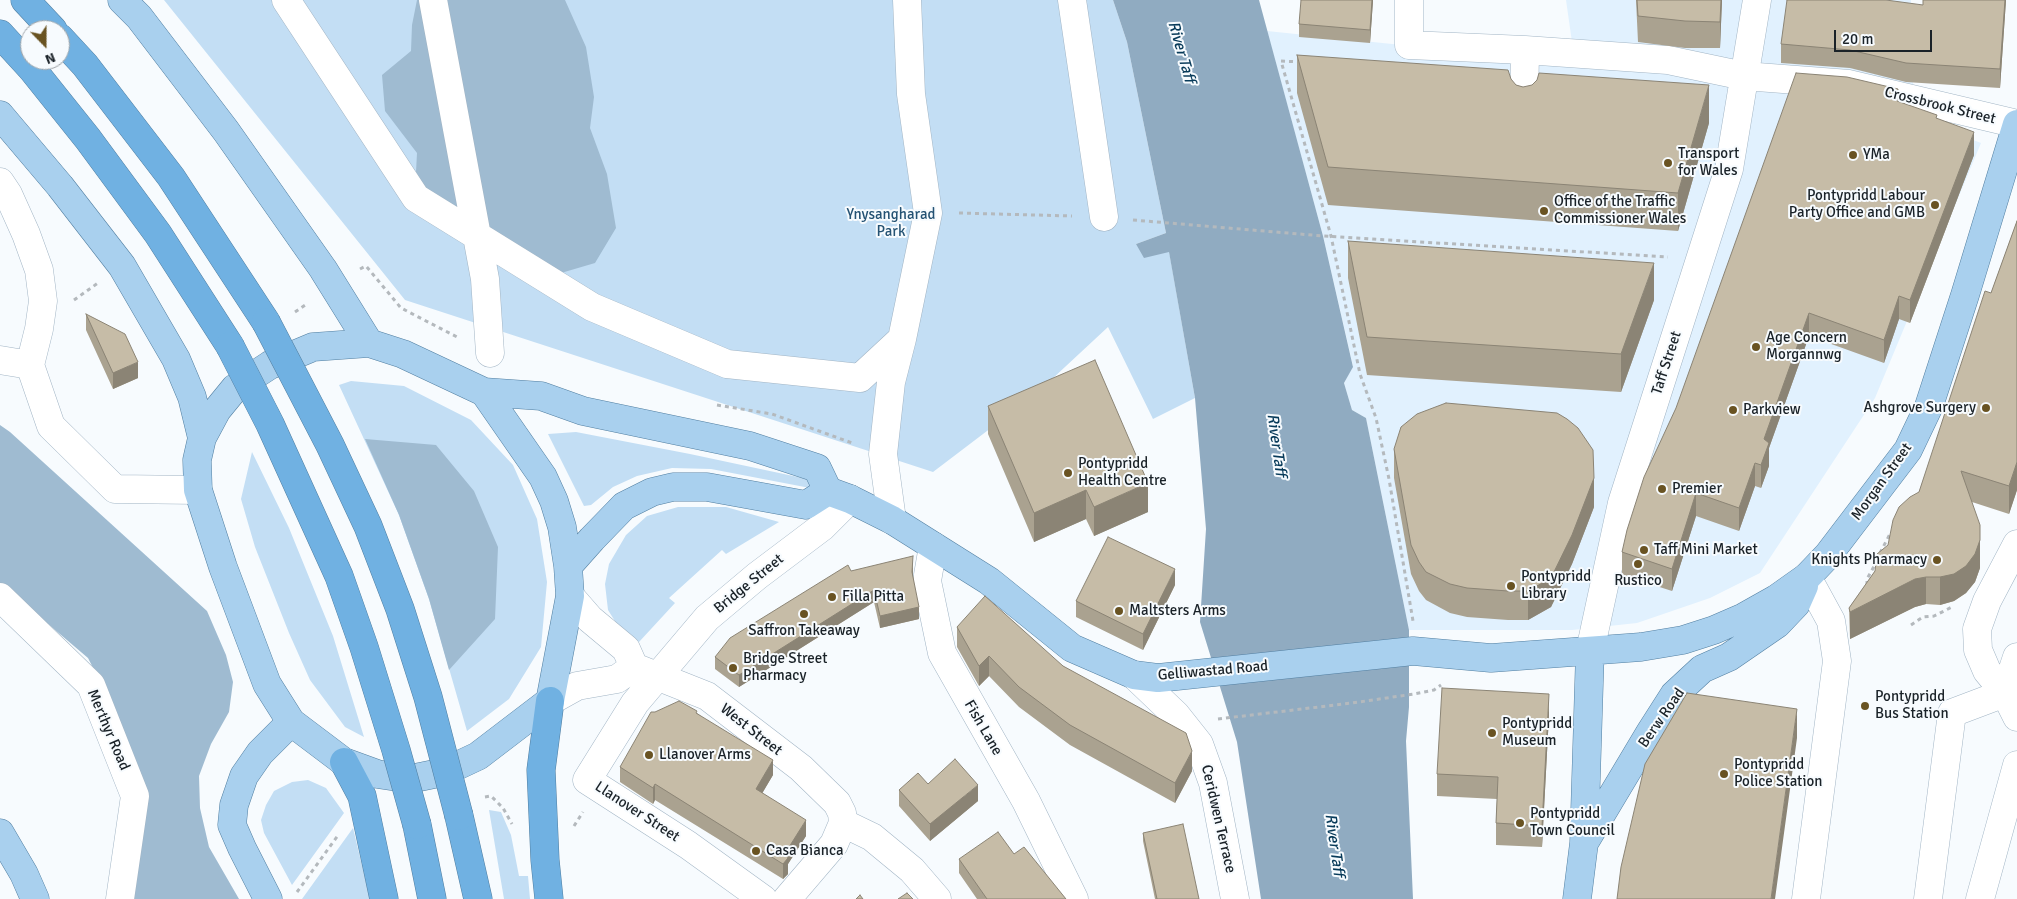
<!DOCTYPE html>
<html>
<head>
<meta charset="utf-8">
<style>
	body { margin:0 }
	#map { position:relative; width:2017px; height:899px; overflow:hidden; background:#f7fbfe; font-family:Signika,sans-serif }
	canvas { display:block }
	.north { position:absolute; left:20px; top:20px; width:50px; height:50px; box-sizing:border-box; background:#f7fbfe; border:1px solid #9fa4a8; border-radius:50%; rotate:158deg; font-size:14px; font-weight:700; line-height:20px; text-align:center; color:#1a2228 }
	.north::after { content:''; display:block; margin:auto; width:18px; height:22px; background:#695322; clip-path:polygon(50% 0,100% 100%,50% 72%,0 100%) }
	.scale { position:absolute; left:1834px; top:30px; width:98px; height:22px; box-sizing:border-box; border:2px solid #1a2228; border-top:0; padding-left:6px; font-size:15px; line-height:18px; white-space:nowrap; color:#1a2228; -webkit-text-stroke:4px #f7fbfe; paint-order:stroke }
</style>
</head>
<body>
<div id="map">
<canvas width="2017" height="899"></canvas>
<div class="north">N</div>
<div class="scale">20 m</div>
</div>
<script>
const c = document.querySelector('canvas').getContext('2d');
c.lineJoin = 'round';
function fill(path, color) {
  c.fillStyle = color;
  c.fill(path, 'evenodd');
}
function shape(rows) {
  const path = new Path2D();
  for (const r of rows) {
    path.moveTo(r[0], r[1]);
    for (let i = 2; i < r.length; i += 2) path.lineTo(r[i], r[i + 1]);
  }
  return path;
}
function strokePath(path, color, width, dash) {
  c.strokeStyle = color;
  c.lineWidth = width;
  c.lineCap = dash ? 'butt' : 'round';
  c.setLineDash(dash || []);
  c.stroke(path);
}
function write(font, color, halo, rows, align = 'center') {
  c.font = font + ' Signika,sans-serif';
  c.lineWidth = 4;
  c.setLineDash([]);
  c.textBaseline = 'middle';
  c.strokeStyle = halo;
  c.fillStyle = color;
  for (const [text, x, y, turn = 0] of rows) {
    c.save();
    c.translate(x, y);
    c.rotate((+turn || 0) * Math.PI / 180);
    c.textAlign = isNaN(turn) ? turn : align;
    if (halo) c.strokeText(text, 0, 0);
    c.fillText(text, 0, 0);
    c.restore();
  }
}
fill(shape([
	[1566,0,1911,0,1911,47,1915,117,1981,143,1875,398,1760,573,1710,598,1637,623,1572,630,1409,630,1366,418,1352,410,1344,383,1353,366,1323,236,1267,31,1575,63]
]), '#e1f1fe');
fill(shape([
	[164,0,1113,0,1127,42,1166,233,1136,244,1169,251,1195,398,1153,419,1108,327,1037,393,933,472,405,300],
	[351,381,404,386,471,420,513,465,537,519,547,582,541,647,509,699,467,731,429,599,399,515,339,385],
	[576,432,690,454,812,480,810,488,711,469,672,468,637,476,613,487,591,505,584,506,548,434],
	[252,452,289,528,333,636,364,737,345,727,310,680,289,633,255,547,241,499],
	[678,507,726,507,779,522,726,554,722,550,669,598,675,603,639,642,630,637,618,626,608,610,605,584,609,564,626,535,647,516],
	[308,780,326,788,344,813,292,885,264,833,261,820,266,805,274,791,292,782],
	[489,810,501,812,511,835,519,876,528,876,530,899,504,899],
	[353,828,370,899,302,899]
]), '#c3def4');
fill(shape([
	[417,0,565,0,586,47,594,97,590,128,607,174,616,228,595,263,544,278,426,194,416,172,417,153,385,111,382,75,411,51,412,25],
	[0,425,10,432,207,611,226,655,233,682,229,712,211,744,199,776,200,808,209,847,239,899,131,899,114,709,88,658,0,583],
	[365,439,436,445,474,491,498,547,495,619,449,670,429,599,399,515]
]), '#9fbbd1');
fill(shape([
	[1113,0,1259,0,1323,236,1353,367,1344,383,1352,410,1366,418,1409,630,1409,707,1406,741,1413,899,1261,899,1237,742,1200,622,1206,529,1195,398,1169,252,1144,258,1136,244,1166,233,1127,42]
]), '#90abc1');
const minor = shape([
	[286,0,416,198,592,307,727,364,860,378,902,339],
	[433,0,485,279,490,353],
	[1072,0,1104,217],
	[1409,0,1409,45,1525,50,1668,60,1744,76,1849,84,2017,124],
	[1524,109,1525,50],
	[0,182,8,194,26,234,39,270,43,301,39,329,30,365,51,426,115,489,198,490],
	[0,360,30,365],
	[892,520,883,454,891,382,902,339,928,213,911,94,907,0],
	[2017,544,1987,601,1977,629,1978,650,1987,671,2005,693,2017,717],
	[933,546,927,581,942,653,1026,801,1074,899],
	[570,596,590,619,626,649,634,667,707,696,801,768,837,803,842,813,843,823],
	[0,597,91,685,135,796,120,899],
	[1590,651,1622,503,1729,169,1757,0],
	[1134,675,1176,715,1199,744,1213,783,1235,899],
	[2005,693,2017,657],
	[550,701,577,686,617,679,634,667],
	[843,823,872,837,912,870,937,899],
	[763,899,688,845,587,780,635,703,707,618,757,576,822,527,850,499],
	[787,899,834,844,843,823],
	[1806,899,1837,661,1831,621,1807,577],
	[1928,899,1952,713,2005,693],
	[1980,899,2017,765]
]);
const major = shape([
	[122,0,139,17,226,131,323,269,369,343],
	[0,115,60,186,122,266,176,359,192,397,202,438],
	[484,392,543,477,554,501,562,527,568,566,570,596,550,701,478,756,444,772,410,779,377,774,344,762,291,722,267,684,223,567,198,490,197,460,202,438,217,410,235,388,270,365,313,347,369,343,403,354,484,392,541,396,583,411,750,446,817,468,828,491],
	[828,491,850,499,892,520,989,581,1072,648,1134,675,1158,678,1413,651,1491,658,1641,647,1683,640,1714,630,1744,617,1776,599,1807,577,1828,555,1908,450,1929,406,1965,295,2017,124],
	[568,566,592,539,624,506,652,492,673,487,707,487,806,505,828,491],
	[0,833,24,874,35,899],
	[1584,843,1651,731,1674,695,1702,669,1729,657,1777,624,1796,604,1804,586],
	[268,899,242,848,232,825,234,805,244,776,260,753,291,722],
	[1577,899,1584,843,1590,651]
]);
const highway = shape([
	[25,0,53,30],
	[0,34,32,69,88,139,158,234,230,346],
	[60,38,85,65,171,177,266,322],
	[344,762,362,796,384,899],
	[459,816,478,899],
	[417,825,432,899],
	[549,899,545,860,541,770,550,701]
]);
strokePath(minor, '#a2b5c5', 29);
strokePath(major, '#527fa1', 29);
strokePath(highway, '#527fa1', 29);
strokePath(shape([
	[1301,62,1281,61,1331,236,1360,374,1376,418,1389,479,1413,621],
	[959,213,1072,216],
	[1133,220,1323,236,1668,257],
	[360,269,366,266,401,308,459,338],
	[74,300,98,283],
	[295,312,308,303],
	[717,405,772,414,855,444],
	[1880,553,1891,532],
	[1867,585,1867,579,1877,561],
	[1911,625,1923,617,1934,616,1952,607],
	[1218,719,1352,703,1414,694,1434,690,1441,685],
	[485,797,491,796,503,808,512,824],
	[574,826,583,812],
	[297,892,339,834]
]), '#b4b9bd', 3, [4, 4]);
strokePath(minor, '#fff', 28);
strokePath(major, '#a9d0ee', 28);
strokePath(highway, '#70b1e2', 28);
const highwayBridge = shape([
	[266,322,330,445,368,526,400,609,428,697,459,816],
	[230,346,270,424,339,576,364,647,396,750,417,825]
]);
strokePath(highwayBridge, '#527fa1', 29, []);
strokePath(highwayBridge, '#70b1e2', 28);
fill(shape([
	[1373,0,1370,43,1299,37,1299,24],
	[1636,0,1722,0,1720,48,1685,48,1638,42],
	[1923,0,2006,0,2000,88,1906,82,1850,68,1781,63,1781,44,1923,5],
	[1297,55,1516,85,1523,87,1709,123,1678,231,1328,205,1297,93],
	[1898,101,1937,118,1974,155,1910,323,1899,319,1884,363,1809,336,1769,448,1769,466,1761,488,1755,486,1739,531,1696,516,1672,591,1622,575,1622,552],
	[2017,221,2017,490,2009,514,1972,502,1980,568,1975,582,1966,593,1954,601,1940,605,1926,604,1915,607,1850,639,1849,608,1875,571,1888,545,1919,492],
	[1348,241,1654,300,1621,392,1367,375,1348,278],
	[86,314,138,378,113,389,86,330],
	[988,406,1148,512,1094,536,1086,519,1034,542,988,434],
	[1394,449,1594,507,1572,564,1551,607,1528,620,1508,620,1467,617,1450,613,1426,600,1419,591,1411,574,1394,478],
	[913,568,913,576,919,619,880,628,874,602,739,687,715,669,715,657,851,571],
	[1175,585,1143,650,1076,617,1076,601],
	[957,627,1063,666,1192,771,1175,803,1070,745,1019,707,989,676,979,686,957,647],
	[697,713,773,775,762,793,806,836,788,864,788,874,783,879,655,800,653,804,620,782,620,767],
	[1549,715,1542,847,1496,845,1496,823,1497,799,1437,796,1437,774],
	[928,784,978,801,930,841,899,806,899,790],
	[1143,833,1199,899,1155,899,1143,841],
	[1014,854,1066,899,977,899,959,873,959,859]
]), '#aaa290');
fill(shape([
	[1372,0,1373,0,1373,1,1370,43,1370,30],
	[1721,0,1722,0,1720,48,1720,22],
	[2005,0,2006,0,2000,88,2000,69],
	[1709,85,1709,123,1678,231,1678,193],
	[1974,132,1974,155,1910,323,1910,300],
	[1654,263,1654,300,1621,392,1621,354],
	[1899,296,1899,319,1884,363,1884,340],
	[1809,313,1809,336,1769,448,1769,466,1761,488,1761,465,1764,439],
	[138,362,138,378,113,389,113,373],
	[2017,462,2017,490,2009,514,2009,486],
	[1755,463,1755,486,1739,531,1739,508],
	[1594,478,1594,507,1572,564,1551,607,1528,620,1528,591],
	[1148,483,1148,512,1094,536,1094,507],
	[1086,490,1086,519,1034,542,1034,513],
	[1696,493,1696,516,1672,591,1672,569],
	[1980,525,1980,568,1975,582,1966,593,1954,601,1940,605,1940,577],
	[913,556,913,568,912,584,912,572],
	[1175,569,1175,585,1143,650,1143,634],
	[1926,577,1926,604,1915,607,1850,639,1850,612,1915,579],
	[874,590,874,602,739,687,739,675],
	[919,607,919,619,880,628,880,616],
	[989,656,989,676,979,686,979,666],
	[1549,694,1549,715,1542,847,1542,826],
	[1797,709,1797,738,1775,899,1771,899],
	[1192,751,1192,771,1175,803,1175,783],
	[773,760,773,775,756,804,756,789],
	[655,784,655,800,653,804,653,788],
	[978,785,978,801,930,841,930,824],
	[806,820,806,836,788,864,788,874,783,879,783,864,786,852]
]), '#8b8475');
const building = shape([
	[1301,0,1372,0,1370,30,1299,24,1301,0],
	[1637,0,1721,0,1720,22,1685,21,1638,16,1637,0],
	[1787,0,1886,0,1923,5,1923,0,2005,0,2000,69,1906,63,1850,50,1781,44,1787,0],
	[1297,55,1508,70,1511,79,1516,85,1523,87,1532,85,1537,80,1539,73,1709,85,1678,193,1328,167,1297,55],
	[1796,73,1847,77,1898,89,1897,101,1937,115,1936,118,1974,132,1910,300,1899,296,1884,340,1809,313,1764,439,1769,443,1761,465,1755,463,1739,508,1696,493,1672,569,1622,552,1627,530,1644,477,1676,408,1796,73],
	[2017,221,2017,462,2009,486,1961,471,1980,525,1980,540,1975,554,1966,566,1954,574,1940,577,1926,577,1915,579,1850,612,1849,608,1875,571,1877,554,1888,545,1893,520,1899,507,1910,497,1919,492,1985,291,1991,293,2017,221],
	[1348,241,1654,263,1621,354,1367,337,1348,241],
	[86,314,125,334,138,362,113,373,86,314],
	[1095,360,1148,483,1094,507,1086,490,1034,513,988,406,1095,360],
	[1446,403,1557,413,1567,419,1578,428,1593,450,1594,478,1572,535,1551,578,1528,591,1508,591,1467,588,1450,584,1426,572,1419,562,1411,545,1394,449,1401,427,1417,414,1446,403],
	[1108,537,1175,569,1143,634,1076,601,1108,537],
	[913,556,912,572,919,607,880,616,874,590,739,675,715,657,730,638,848,565,851,571,913,556],
	[985,596,1063,666,1186,733,1192,751,1175,783,1070,725,1019,687,989,656,979,666,957,627,985,596],
	[1442,688,1549,694,1542,826,1496,823,1498,777,1437,774,1442,688],
	[1687,693,1797,709,1771,899,1617,899,1621,867,1645,764,1687,693],
	[679,701,697,711,696,713,773,760,756,789,806,820,786,852,788,858,783,864,655,784,653,788,620,767,651,712,655,712,679,701],
	[955,759,978,785,930,824,899,790,918,773,928,784,955,759],
	[1183,824,1199,899,1157,899,1143,833,1183,824],
	[998,832,1014,854,1024,847,1066,899,987,899,959,859,998,832],
	[907,893,913,899,898,899,907,893],
	[860,895,863,899,856,899,860,895]
]);
fill(building, '#c6bca7');
strokePath(building, '#8b8475', 1);
for (const [x, y, r, color] of [
	[1853,155,5,"#695322"],
	[1668,163,5,"#695322"],
	[1935,205,5,"#695322"],
	[1544,211,5,"#695322"],
	[1756,347,5,"#695322"],
	[1986,408,5,"#695322"],
	[1733,410,5,"#695322"],
	[1068,473,5,"#695322"],
	[1662,489,5,"#695322"],
	[1644,550,5,"#695322"],
	[1937,560,5,"#695322"],
	[1638,564,5,"#695322"],
	[1511,586,5,"#695322"],
	[832,597,5,"#695322"],
	[1119,611,5,"#695322"],
	[804,614,5,"#695322"],
	[733,668,5,"#695322"],
	[1865,706,5,"#695322"],
	[1492,733,5,"#695322"],
	[649,755,5,"#695322"],
	[1724,774,5,"#695322"],
	[1520,823,5,"#695322"],
	[756,851,5,"#695322"]
]) {
  const dot = new Path2D();
  dot.arc(x, y, r, 0, 2 * Math.PI);
  c.fillStyle = color;
  c.fill(dot);
  strokePath(dot, '#f7fbfe', 2);
}
write('15px', '#1a2228', '#f7fbfe', [
	["Crossbrook Street",1940,106,14],
	["Taff Street",1667,363,-72],
	["Morgan Street",1882,482,-54],
	["Bridge Street",749,584,-39],
	["Gelliwastad Road",1213,671,-5],
	["Berw Road",1662,718,-55],
	["Fish Lane",983,728,60],
	["Merthyr Road",108,730,67],
	["West Street",751,730,38],
	["Llanover Street",637,812,33],
	["Ceridwen Terrace",1218,819,77]
]);
write('15px', '#1a2228', '#f7fbfe', [
	["Transport",1678,154],
	["for Wales",1678,171],
	["YMa",1863,155],
	["Pontypridd Labour",1925,196,"right"],
	["Party Office and GMB",1925,213,"right"],
	["Office of the Traffic",1554,202],
	["Commissioner Wales",1554,219],
	["Age Concern",1766,338],
	["Morgannwg",1766,355],
	["Ashgrove Surgery",1976,408,"right"],
	["Parkview",1743,410],
	["Pontypridd",1078,464],
	["Health Centre",1078,481],
	["Premier",1672,489],
	["Taff Mini Market",1654,550],
	["Knights Pharmacy",1927,560,"right"],
	["Pontypridd",1521,577],
	["Library",1521,594],
	["Rustico",1638,581,"center"],
	["Filla Pitta",842,597],
	["Maltsters Arms",1129,611],
	["Saffron Takeaway",804,631,"center"],
	["Bridge Street",743,659],
	["Pharmacy",743,676],
	["Pontypridd",1875,697],
	["Bus Station",1875,714],
	["Pontypridd",1502,724],
	["Museum",1502,741],
	["Llanover Arms",659,755],
	["Pontypridd",1734,765],
	["Police Station",1734,782],
	["Pontypridd",1530,814],
	["Town Council",1530,831],
	["Casa Bianca",766,851]
], 'left');
write('15px', '#245273', '#f7fbfe', [
	["Ynysangharad",891,215],
	["Park",891,232]
]);
write('italic 16px', '#073a59', '#f7fbfe', [
	["River Taff",1181,52,74],
	["River Taff",1276,445,82],
	["River Taff",1334,845,82]
]);
</script>
</body>
</html>
